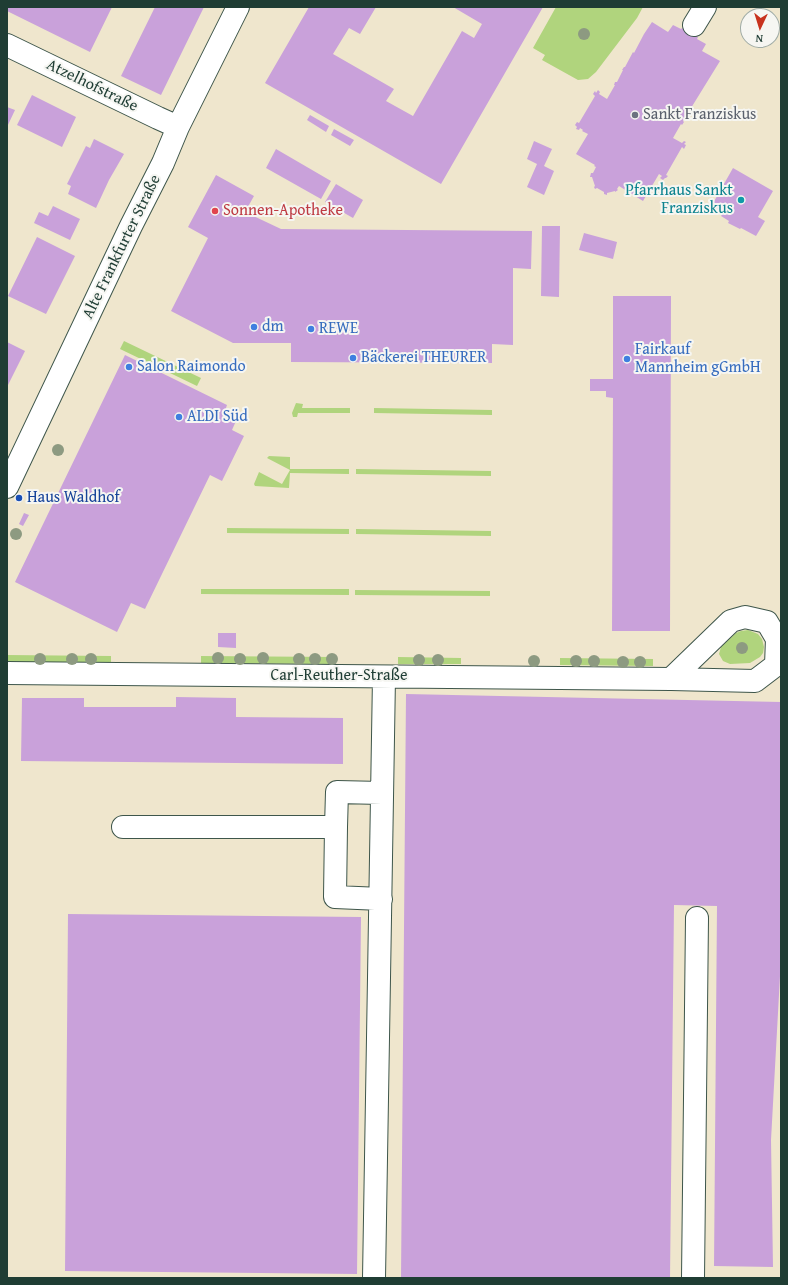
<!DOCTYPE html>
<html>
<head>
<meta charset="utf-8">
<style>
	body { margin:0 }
	#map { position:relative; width:788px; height:1285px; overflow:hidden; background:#efe6cd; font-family:"Gentium Book Plus",serif }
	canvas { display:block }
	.frame { position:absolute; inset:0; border:8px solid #1f3d34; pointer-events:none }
	.north { position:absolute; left:740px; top:8px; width:40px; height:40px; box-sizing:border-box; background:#f6f6f2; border:1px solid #a0aca6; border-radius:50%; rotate:184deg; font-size:11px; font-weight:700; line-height:16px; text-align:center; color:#1f3d34 }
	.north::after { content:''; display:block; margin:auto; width:14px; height:18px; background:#c8321e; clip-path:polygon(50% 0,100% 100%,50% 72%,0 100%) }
</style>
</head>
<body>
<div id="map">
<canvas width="788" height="1285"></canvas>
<div class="frame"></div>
<div class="north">N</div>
</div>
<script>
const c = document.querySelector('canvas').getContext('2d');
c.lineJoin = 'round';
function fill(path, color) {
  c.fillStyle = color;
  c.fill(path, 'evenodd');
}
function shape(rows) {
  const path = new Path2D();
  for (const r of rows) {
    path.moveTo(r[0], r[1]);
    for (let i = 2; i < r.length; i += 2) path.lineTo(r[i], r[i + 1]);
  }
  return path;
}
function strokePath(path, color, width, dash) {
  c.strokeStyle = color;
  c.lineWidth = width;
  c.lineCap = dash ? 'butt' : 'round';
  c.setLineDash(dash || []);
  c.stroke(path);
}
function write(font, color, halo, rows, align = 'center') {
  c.font = font + ' "Gentium Book Plus",serif';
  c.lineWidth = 4;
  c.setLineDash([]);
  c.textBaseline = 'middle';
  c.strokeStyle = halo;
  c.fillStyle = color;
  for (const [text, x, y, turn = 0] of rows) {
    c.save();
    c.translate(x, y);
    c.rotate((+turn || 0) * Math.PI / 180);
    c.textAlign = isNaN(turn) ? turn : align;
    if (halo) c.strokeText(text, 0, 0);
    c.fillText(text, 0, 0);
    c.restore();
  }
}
fill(shape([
	[556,7,643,7,637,18,596,72,588,79,578,80,542,60,545,55,533,48],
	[124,341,201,378,197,386,120,349],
	[296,403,303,404,302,408,350,408,350,413,298,413,297,417,293,417,292,413],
	[374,408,492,410,492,415,374,413],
	[269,456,290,457,290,469,349,469,349,474,290,473,289,488,255,486,254,484,259,472,282,484,290,470,267,458],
	[356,469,491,471,491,476,356,474],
	[227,528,349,529,349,534,227,533],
	[356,529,491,531,491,536,356,534],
	[201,589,349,589,349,595,201,594],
	[355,590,490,591,490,596,355,595],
	[748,630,758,634,762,639,764,647,763,653,760,657,750,663,730,664,723,661,719,654,721,647,736,633,741,631],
	[7,655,111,656,111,662,7,662],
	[201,656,335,657,335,664,201,663],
	[398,657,461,658,461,664,398,664],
	[560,658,653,659,653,666,560,665]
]), '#b0d47d');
fill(shape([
	[7,7,112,7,90,52,7,11],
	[155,7,204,7,161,95,121,76],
	[309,7,376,7,360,34,349,28,333,54,394,89,386,101,413,116,462,31,474,38,482,24,453,7,543,7,441,184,265,83],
	[652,22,668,32,673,25,681,29,682,28,690,32,698,37,697,39,706,44,702,51,720,61,683,121,684,122,682,125,681,124,673,138,682,143,684,141,686,142,684,144,686,145,684,149,682,147,666,175,668,176,666,178,665,178,663,180,660,178,662,176,659,174,643,201,619,186,617,189,618,190,615,192,615,191,607,193,607,195,604,194,604,192,597,188,595,189,594,187,595,186,592,177,590,177,591,173,593,173,596,167,594,166,595,165,576,154,588,134,582,131,583,130,580,128,579,130,576,129,577,127,575,125,577,122,579,123,595,96,593,94,595,91,596,93,598,90,600,92,599,94,607,99,615,85,614,85,615,82,617,82,623,70,622,70,624,67,625,67,633,52,634,53,644,34],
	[32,95,76,117,62,147,17,125],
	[7,107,15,110,7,127],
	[310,115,329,126,326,132,307,120],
	[334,129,354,140,350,146,331,135],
	[94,139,124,154,109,180,96,208,68,194,71,186,67,184,86,146,90,148],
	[534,141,552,149,544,166,554,171,544,195,527,187,537,164,527,159],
	[276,149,331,181,321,199,266,168],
	[733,168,773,191,758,217,765,221,756,236,741,228,740,229,728,223,729,221,721,216,724,212,712,205],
	[216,175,254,196,245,212,281,229,532,231,531,269,513,268,513,345,492,344,492,363,291,362,291,343,233,343,171,311,208,238,188,227],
	[336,184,363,200,353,218,325,202],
	[53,206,80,219,70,240,34,223,39,212,48,216],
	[542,226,560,226,559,297,541,296],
	[584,233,617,242,613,259,579,250],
	[37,237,75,256,46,314,8,296],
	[613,296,671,296,670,631,612,631,613,398,606,397,606,391,590,391,590,379,613,379],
	[7,342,25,351,7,387],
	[125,355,227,405,226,408,239,414,232,430,244,436,222,481,210,475,145,609,131,603,117,632,15,582],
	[24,513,29,515,23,526,19,524],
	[218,633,236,633,236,648,218,647],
	[406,694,781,702,780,907,781,907,781,958,771,1140,773,1267,714,1266,717,906,674,905,670,1278,401,1278],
	[176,697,236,698,236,717,343,718,343,764,21,761,22,698,84,698,84,707,176,707],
	[68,914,361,917,357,1274,65,1271]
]), '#c9a1da');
const minor = shape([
	[694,25,705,7],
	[7,45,158,118,178,127],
	[7,487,131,226,163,163,178,127,238,7],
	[7,673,671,679,755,681,776,665,777,639,767,622,745,617,731,621,671,679],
	[123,827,336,827,337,792,382,793],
	[336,827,335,897,381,899],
	[374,1278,384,677],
	[693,1278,697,918]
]);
strokePath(minor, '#3e564b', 24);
strokePath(minor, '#fff', 22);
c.fillStyle = '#8d9a81';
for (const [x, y] of [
	[584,34],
	[58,450],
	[33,497],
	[16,534],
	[742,648],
	[218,658],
	[263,658],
	[40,659],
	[72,659],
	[91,659],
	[240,659],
	[299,659],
	[315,659],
	[332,659],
	[419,660],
	[438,660],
	[534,661],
	[576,661],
	[594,661],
	[623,662],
	[640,662]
]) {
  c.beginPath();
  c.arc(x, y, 6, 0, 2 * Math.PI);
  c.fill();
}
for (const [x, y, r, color] of [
	[635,115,4,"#6b7280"],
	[741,200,4,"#0f9aa8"],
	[215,211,4,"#e0444e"],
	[254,327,4,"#3f7fe0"],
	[311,329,4,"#3f7fe0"],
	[353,358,4,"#3f7fe0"],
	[627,359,4,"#3f7fe0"],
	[129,367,4,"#3f7fe0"],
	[179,417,4,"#3f7fe0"],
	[19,498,4,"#1a4fb4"]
]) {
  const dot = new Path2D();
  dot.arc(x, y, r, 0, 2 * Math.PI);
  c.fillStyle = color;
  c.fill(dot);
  strokePath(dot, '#f6f6f2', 1.5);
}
write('16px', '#1f3d34', '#f6f6f2', [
	["Atzelhofstraße",92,86,26],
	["Alte Frankfurter Straße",122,247,-64],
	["Carl-Reuther-Straße",339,676]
]);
write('16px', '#5b616d', '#f6f6f2', [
	["Sankt Franziskus",643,115]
], 'left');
write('16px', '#0d838f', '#f6f6f2', [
	["Pfarrhaus Sankt",733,191],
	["Franziskus",733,209]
], 'right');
write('16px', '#be3a42', '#f6f6f2', [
	["Sonnen-Apotheke",223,211]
], 'left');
write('16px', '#366cbe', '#f6f6f2', [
	["dm",262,327],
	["REWE",319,329],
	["Fairkauf",635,350],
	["Mannheim gGmbH",635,368],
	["Bäckerei THEURER",361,358],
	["Salon Raimondo",137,367],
	["ALDI Süd",187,417]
], 'left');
write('16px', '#164399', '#f6f6f2', [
	["Haus Waldhof",27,498]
], 'left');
</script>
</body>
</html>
